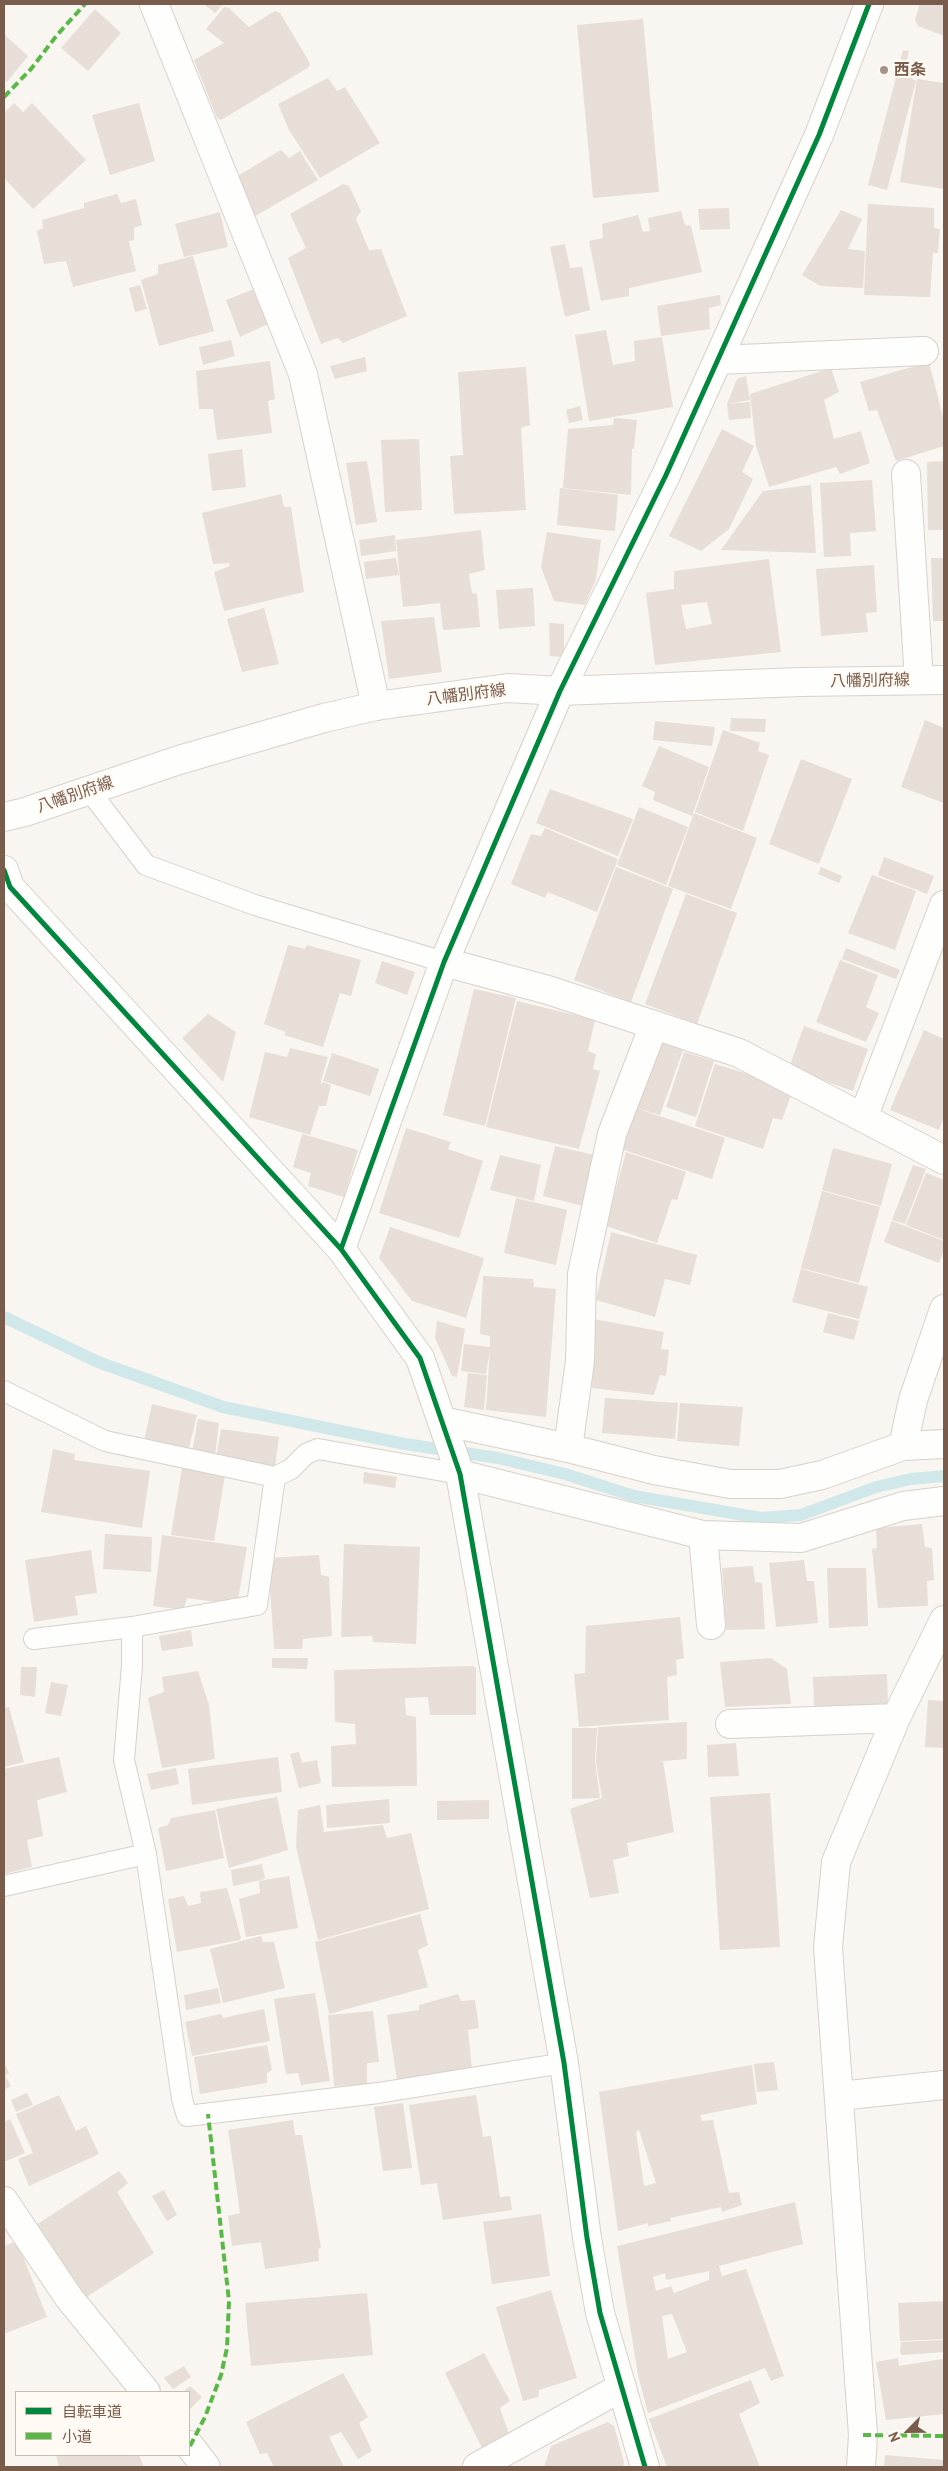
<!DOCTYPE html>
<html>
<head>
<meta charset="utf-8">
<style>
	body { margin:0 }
	#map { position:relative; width:948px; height:2471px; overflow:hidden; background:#f9f5f0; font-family:"PT Sans","Noto Sans JP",sans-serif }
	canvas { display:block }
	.frame { position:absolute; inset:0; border:5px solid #7a5c4d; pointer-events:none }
	.legend { position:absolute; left:15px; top:2391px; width:175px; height:65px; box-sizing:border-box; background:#fffaf3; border:1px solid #cabbb1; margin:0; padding:6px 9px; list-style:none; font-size:15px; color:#7a5c4d }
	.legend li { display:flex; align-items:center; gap:10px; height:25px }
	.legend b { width:25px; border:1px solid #cabbb1 }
	.north { position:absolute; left:883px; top:2406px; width:50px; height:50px; -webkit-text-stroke:4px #fffaf3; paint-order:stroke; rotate:247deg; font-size:14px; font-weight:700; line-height:20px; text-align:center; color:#7a5c4d }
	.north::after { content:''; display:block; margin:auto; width:18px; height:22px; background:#7a5c4d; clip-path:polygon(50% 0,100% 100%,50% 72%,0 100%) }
</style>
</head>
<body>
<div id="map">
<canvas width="948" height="2471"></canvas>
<div class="frame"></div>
<ul class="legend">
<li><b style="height:6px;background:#00873e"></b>自転車道</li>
<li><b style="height:6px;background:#58b947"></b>小道</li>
</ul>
<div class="north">N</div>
</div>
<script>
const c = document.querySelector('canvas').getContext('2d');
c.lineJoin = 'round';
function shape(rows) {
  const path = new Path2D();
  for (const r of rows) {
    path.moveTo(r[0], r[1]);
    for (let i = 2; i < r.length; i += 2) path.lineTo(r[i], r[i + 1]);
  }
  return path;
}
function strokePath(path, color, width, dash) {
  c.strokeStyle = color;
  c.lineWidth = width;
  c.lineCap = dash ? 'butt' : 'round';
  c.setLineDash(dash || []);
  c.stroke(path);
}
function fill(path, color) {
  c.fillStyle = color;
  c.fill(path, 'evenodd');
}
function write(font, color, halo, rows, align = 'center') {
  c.font = font + ' "PT Sans","Noto Sans JP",sans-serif';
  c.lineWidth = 4.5;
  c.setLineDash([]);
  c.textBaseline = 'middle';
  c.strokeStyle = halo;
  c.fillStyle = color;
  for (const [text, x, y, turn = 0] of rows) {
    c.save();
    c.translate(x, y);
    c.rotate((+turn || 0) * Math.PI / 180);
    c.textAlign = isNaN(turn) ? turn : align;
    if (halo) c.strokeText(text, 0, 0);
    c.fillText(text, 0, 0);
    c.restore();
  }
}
strokePath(shape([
	[4,1317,98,1362,223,1407,405,1444,498,1458,565,1474,634,1496,761,1518,801,1515,876,1487,911,1479,944,1476]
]), '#d0e8ea', 12);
fill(shape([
	[204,4,223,4,215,13],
	[920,4,944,5,944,36,918,26,915,19],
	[224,7,229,8,249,27,275,11,280,13,310,63,309,67,221,120,217,118,194,60,224,43,206,29],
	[95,9,121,33,88,71,61,48],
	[643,19,659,192,593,198,577,25],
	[4,34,28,56,7,82,4,79],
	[903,50,909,51,904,73,916,81,887,190,868,185],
	[328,78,337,91,345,87,380,143,320,178,289,130,278,104],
	[917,79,944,83,944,189,900,182],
	[14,103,23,112,32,103,86,160,33,209,4,178,4,113],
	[139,103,155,161,110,175,92,115],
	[281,150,289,158,300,151,318,180,250,219,231,180],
	[343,184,349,186,361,211,356,219,369,250,381,249,407,316,343,343,338,338,321,344,288,258,306,248,290,214],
	[117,194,121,203,136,199,142,225,134,228,134,240,129,241,136,271,73,287,66,261,44,264,37,231,43,228,42,220,84,208,84,203],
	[868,204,934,208,934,228,940,229,938,253,933,253,930,297,864,295],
	[729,208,730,229,700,230,698,209],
	[841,210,862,219,848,249,865,251,863,288,820,286,802,275],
	[681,211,685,225,691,226,702,272,629,288,629,296,601,301,589,241,603,238,602,224,638,215,643,232,650,231,648,218],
	[220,212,228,247,184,257,175,224],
	[565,244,570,268,582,267,590,310,565,317,550,247],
	[193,256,214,331,159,346,141,280,158,274,158,265],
	[140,285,147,309,135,312,129,288],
	[254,289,268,324,240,337,226,300],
	[720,295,721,305,709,308,710,329,661,336,657,306],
	[606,330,613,365,635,361,634,341,662,337,673,407,589,421,575,335],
	[231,340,235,356,203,365,199,347],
	[365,357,367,371,335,379,330,366],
	[270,361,275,399,268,401,272,433,217,440,213,409,199,409,196,371],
	[929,362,944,421,944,446,896,461,877,410,869,411,860,382],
	[526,367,530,425,521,428,526,510,454,514,450,456,463,455,458,372],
	[831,368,839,392,824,400,834,439,861,431,870,463,840,474,836,467,769,487,756,446,750,394],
	[746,376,750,400,727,404,737,379],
	[750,402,751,418,729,420,727,404],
	[580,406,583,420,569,423,566,410],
	[614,418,637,420,634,448,632,449,631,495,563,488,568,429,613,425],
	[722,429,754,446,742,472,753,479,729,529,701,551,669,536],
	[419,439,422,510,385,512,381,440],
	[242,449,246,487,212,491,208,454],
	[367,461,377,522,356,525,346,463],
	[944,461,944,530,928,530,927,462],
	[872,480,876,531,850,533,851,556,824,557,820,483],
	[811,485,816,553,721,550,763,491],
	[560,488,618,495,615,531,557,525],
	[281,494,284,507,291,507,304,592,224,611,214,572,230,566,229,563,213,564,202,513],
	[481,530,485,570,469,574,472,593,477,594,480,627,443,630,440,603,403,607,396,540],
	[547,532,601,540,596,579,585,605,554,601,541,567],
	[395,535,396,551,361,556,359,540],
	[396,558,399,575,366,579,364,562],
	[931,558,944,558,944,621,933,621],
	[769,559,781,652,655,665,646,593,674,589,674,571],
	[707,602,712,624,686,629,681,605],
	[874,565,877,612,866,613,868,632,821,636,816,569],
	[533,588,535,626,499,629,496,590],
	[264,608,279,664,242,672,227,619],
	[434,617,442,672,389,679,381,621],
	[549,623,564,624,564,657,550,656],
	[731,718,766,719,765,732,730,731],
	[925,720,944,728,944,803,901,787],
	[655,721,715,727,712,746,653,740],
	[723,730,760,743,758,751,769,755,743,831,695,812],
	[659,746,709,767,692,816,653,800,655,792,642,786],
	[801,759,852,779,819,864,769,844],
	[550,789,633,819,618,856,536,823],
	[639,807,688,827,666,885,617,865],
	[694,813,757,838,731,909,668,886],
	[545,828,618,859,597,912,548,892,545,898,511,884,531,834,541,836],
	[884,857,934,876,927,894,878,875],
	[616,867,673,889,631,1002,574,980],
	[821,867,842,876,839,883,818,874],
	[872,875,916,891,895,950,848,933],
	[686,894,737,913,697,1024,645,1004],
	[288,945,305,949,307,945,361,960,351,996,340,993,323,1047,284,1035,286,1032,264,1024],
	[846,948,900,970,896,979,842,959],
	[840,960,878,975,866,1007,879,1013,866,1042,816,1022],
	[382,961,415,972,407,995,375,983],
	[474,989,516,998,485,1126,443,1115],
	[517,1001,595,1020,588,1051,596,1054,593,1069,600,1071,579,1149,486,1127],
	[208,1014,236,1032,223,1082,182,1038],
	[804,1026,868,1049,853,1091,789,1068],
	[924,1030,944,1039,944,1116,939,1130,890,1110],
	[658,1042,683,1050,660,1115,634,1107],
	[290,1048,328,1057,321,1081,321,1084,323,1082,331,1085,326,1106,319,1106,310,1135,249,1117,265,1052,287,1057],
	[684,1052,714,1061,696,1117,666,1107],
	[332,1053,379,1069,370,1096,323,1081],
	[715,1064,774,1082,791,1095,782,1120,773,1118,763,1149,695,1126],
	[636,1108,725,1138,712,1179,621,1149],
	[406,1128,451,1142,448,1149,483,1161,459,1238,379,1213],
	[302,1134,358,1150,344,1197,308,1186,311,1173,293,1167],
	[555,1146,599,1156,587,1207,543,1196],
	[833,1148,892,1164,881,1206,822,1190],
	[626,1152,686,1172,677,1200,672,1199,657,1243,606,1226],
	[500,1155,541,1165,534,1201,490,1190],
	[913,1165,926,1169,905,1224,892,1220],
	[926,1173,944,1180,944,1240,906,1225],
	[822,1191,880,1207,859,1283,801,1268],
	[516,1198,567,1210,556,1265,504,1253],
	[892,1221,944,1241,944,1249,939,1263,884,1242],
	[390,1227,484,1258,466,1318,412,1301,379,1258],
	[611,1232,697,1255,690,1285,665,1279,655,1317,596,1300],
	[801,1269,868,1287,859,1319,792,1302],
	[483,1276,533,1279,534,1287,556,1289,546,1417,486,1410,490,1350,486,1374,461,1371,464,1344,490,1347,490,1336,480,1334],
	[828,1313,859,1321,854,1340,823,1332],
	[594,1319,664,1332,661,1349,669,1350,666,1376,660,1375,654,1395,592,1388],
	[437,1321,465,1329,457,1377,452,1376,435,1338],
	[468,1373,487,1375,484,1410,464,1407],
	[605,1398,678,1403,675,1439,602,1433],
	[680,1403,743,1407,739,1446,677,1441],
	[152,1404,197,1415,188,1452,144,1441],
	[198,1419,219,1423,215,1456,192,1452],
	[221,1429,279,1437,275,1466,216,1457],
	[53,1449,75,1454,74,1460,150,1471,142,1528,41,1512],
	[182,1468,225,1475,214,1541,171,1535],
	[364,1472,397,1477,395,1488,363,1483],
	[922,1524,925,1547,932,1548,934,1580,927,1581,928,1606,878,1608,872,1549,877,1548,876,1528],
	[105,1534,152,1537,151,1572,103,1569],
	[162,1535,247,1547,237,1605,187,1598,183,1610,153,1606],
	[344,1544,420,1547,416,1644,373,1642,372,1636,341,1637],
	[91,1550,97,1593,75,1596,78,1615,34,1622,25,1560],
	[319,1555,321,1575,329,1577,332,1636,303,1639,302,1649,274,1649,268,1558],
	[804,1560,807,1581,814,1581,818,1623,776,1627,769,1563],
	[753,1566,755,1582,762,1583,765,1629,726,1630,722,1568],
	[827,1568,866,1568,868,1626,829,1628],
	[680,1617,684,1658,676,1660,677,1675,667,1677,669,1720,579,1727,574,1674,585,1673,586,1626],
	[191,1630,193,1646,162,1651,159,1636],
	[272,1658,308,1658,307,1669,272,1668],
	[771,1658,787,1669,791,1704,725,1707,720,1662],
	[473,1666,476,1668,476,1715,430,1715,428,1697,405,1698,406,1715,416,1717,417,1786,332,1787,331,1746,356,1744,355,1724,335,1722,334,1670],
	[21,1667,37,1667,35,1697,20,1695],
	[198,1671,209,1705,215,1759,162,1768,148,1698,164,1692,162,1677],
	[887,1674,888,1706,814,1708,813,1677],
	[51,1682,68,1685,61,1716,45,1713],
	[928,1700,944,1701,944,1748,925,1747],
	[9,1707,24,1762,4,1767,4,1708],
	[687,1722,687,1759,663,1761,674,1832,627,1843,629,1856,613,1860,619,1893,590,1898,570,1809,602,1798,596,1762,598,1727],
	[572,1728,597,1728,595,1761,600,1798,572,1799],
	[736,1743,739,1776,708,1777,707,1745],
	[299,1752,302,1763,317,1760,321,1783,299,1788,290,1754],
	[59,1757,67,1792,37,1800,43,1836,27,1840,32,1867,4,1874,4,1769],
	[278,1757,282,1792,192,1805,188,1769],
	[176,1768,179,1784,151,1790,147,1774],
	[770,1793,780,1947,720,1950,710,1797],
	[277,1797,288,1850,229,1868,216,1809],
	[389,1799,390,1823,327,1828,326,1805],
	[489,1800,489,1819,437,1820,437,1801],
	[320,1805,324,1832,383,1825,387,1838,411,1833,429,1909,318,1940,296,1847,298,1810],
	[215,1810,224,1858,166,1871,158,1828,168,1825,171,1818],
	[262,1864,265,1879,233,1886,231,1870],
	[289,1876,298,1928,246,1937,239,1899,260,1893,259,1881],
	[227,1888,241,1938,240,1940,177,1952,168,1899,184,1896,188,1906,201,1903,200,1892],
	[420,1914,428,1945,418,1950,428,1987,329,2014,315,1942],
	[261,1936,263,1942,274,1942,285,1988,223,2003,210,1949],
	[218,1988,221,2003,186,2010,184,1995],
	[315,1993,330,2081,301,2085,298,2073,286,2074,274,1999],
	[458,1994,461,2001,475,2000,479,2028,468,2030,472,2069,397,2080,387,2015,419,2010,419,2005],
	[264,2009,270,2041,192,2056,185,2022,221,2014,223,2018],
	[373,2011,379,2062,367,2063,367,2085,334,2086,328,2015],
	[267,2045,272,2070,267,2073,267,2083,200,2094,194,2057],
	[4,2062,9,2073,5,2075,11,2086,4,2090],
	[774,2062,778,2090,757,2092,754,2064],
	[752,2065,757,2104,700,2115,702,2121,713,2120,729,2193,739,2192,742,2205,722,2212,721,2207,670,2218,671,2221,648,2226,648,2223,618,2231,599,2092],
	[639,2130,656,2183,644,2186,636,2132],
	[27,2093,33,2105,16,2112,11,2100],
	[59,2095,76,2131,86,2126,99,2154,29,2186,18,2159,33,2153,16,2114],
	[476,2095,483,2137,491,2136,500,2197,510,2196,512,2210,443,2220,437,2183,421,2185,409,2105],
	[403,2103,412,2168,383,2171,374,2107],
	[10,2119,25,2153,4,2162,4,2122],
	[293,2120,295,2135,302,2135,321,2248,318,2249,319,2261,265,2269,261,2242,232,2246,228,2216,240,2213,228,2130],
	[119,2171,128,2183,117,2192,154,2253,85,2298,36,2225],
	[164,2190,177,2215,167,2221,152,2196],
	[795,2202,803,2244,719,2266,722,2276,746,2269,784,2376,771,2381,765,2368,648,2413,638,2375,617,2246],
	[709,2271,709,2280,674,2293,671,2286,656,2291,653,2277,665,2273,666,2280],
	[672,2314,687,2352,668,2359,662,2316],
	[541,2214,550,2276,492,2284,483,2222],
	[17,2241,47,2317,6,2333,4,2328,4,2246],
	[551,2290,577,2378,539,2390,538,2397,523,2401,496,2307],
	[367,2293,373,2355,251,2366,245,2303],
	[944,2301,944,2339,900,2341,898,2303],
	[944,2340,944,2352,902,2355,900,2352,901,2342],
	[484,2353,510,2401,500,2408,510,2437,484,2452,445,2373],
	[898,2358,899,2366,943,2359,944,2414,886,2420,876,2362],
	[184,2366,191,2377,173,2389,164,2378],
	[343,2373,368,2417,359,2423,372,2451,358,2459,341,2432,329,2437,344,2467,274,2467,267,2453,260,2454,246,2422],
	[751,2380,760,2403,739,2414,760,2467,667,2467,649,2419],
	[190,2386,202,2397,189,2410,189,2392,183,2392],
	[608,2422,614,2426,624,2462,623,2467,544,2467,551,2446],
	[56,2455,139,2455,144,2467,59,2467],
	[885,2455,944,2460,944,2467,884,2467]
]), '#e6ded7');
const service = shape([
	[89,790,146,865,255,905,444,962],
	[4,1391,105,1441,275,1477],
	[460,1474,318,1449,306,1454,291,1469,275,1477,257,1605,132,1627,132,1666,124,1760,146,1854,182,2099,187,2116,378,2093,564,2063],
	[34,1639,132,1627],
	[4,1886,146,1854]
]);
const minor = shape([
	[154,4,303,374,376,706],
	[718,360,924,351],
	[906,474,919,680],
	[4,870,10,887,341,1249,420,1358,460,1474,564,2063,587,2238,600,2313,645,2467],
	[444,962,548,990,739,1053,944,1160],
	[863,1118,944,905],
	[341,1249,444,962,560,691,666,475,819,135,869,4],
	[442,1421,568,1448,654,1470,730,1484,780,1484,822,1475,903,1446,944,1444],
	[903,1446,913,1400,944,1309],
	[568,1448,580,1361,582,1274,612,1134,654,1025],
	[460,1474,703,1535,801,1538,903,1506,944,1501],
	[703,1535,711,1625],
	[730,1724,896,1718],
	[839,2096,944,2085],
	[4,2201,69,2298,146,2392],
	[189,2445,206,2467],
	[477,2467,622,2387],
	[861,2467,863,2435,828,1947,836,1862,896,1718,944,1620]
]);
const secondary = shape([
	[4,817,25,812,179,760,324,718,376,706,508,688,560,691,801,682,944,680]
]);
strokePath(service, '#d7d1cb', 22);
strokePath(minor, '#d7d1cb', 30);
strokePath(secondary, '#d9d2cb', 30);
strokePath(service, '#fefefd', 20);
strokePath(minor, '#fefefd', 28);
strokePath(secondary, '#fefefd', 28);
strokePath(shape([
	[4,97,31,69,57,35,85,4],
	[863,2435,944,2436],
	[190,2446,205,2417,221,2375,227,2348,229,2301,208,2114]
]), '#58b947', 4, [8, 4]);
strokePath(shape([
	[4,870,10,887,341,1249,420,1358,460,1474,564,2063,587,2238,600,2313,645,2467],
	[341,1249,444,962,560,691,666,475,819,135,869,4]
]), '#00873e', 5);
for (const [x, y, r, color] of [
	[884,70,5,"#a69286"]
]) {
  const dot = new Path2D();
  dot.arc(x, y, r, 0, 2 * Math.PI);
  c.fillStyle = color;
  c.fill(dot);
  strokePath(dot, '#fffaf3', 2);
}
write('bold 16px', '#7a5c4d', '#fffaf3', [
	["西条",894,70]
], 'left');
write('16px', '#7a5c4d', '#fffaf3', [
	["八幡別府線",870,681,-1],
	["八幡別府線",466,695,-7],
	["八幡別府線",75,795,-19]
]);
</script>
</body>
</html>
